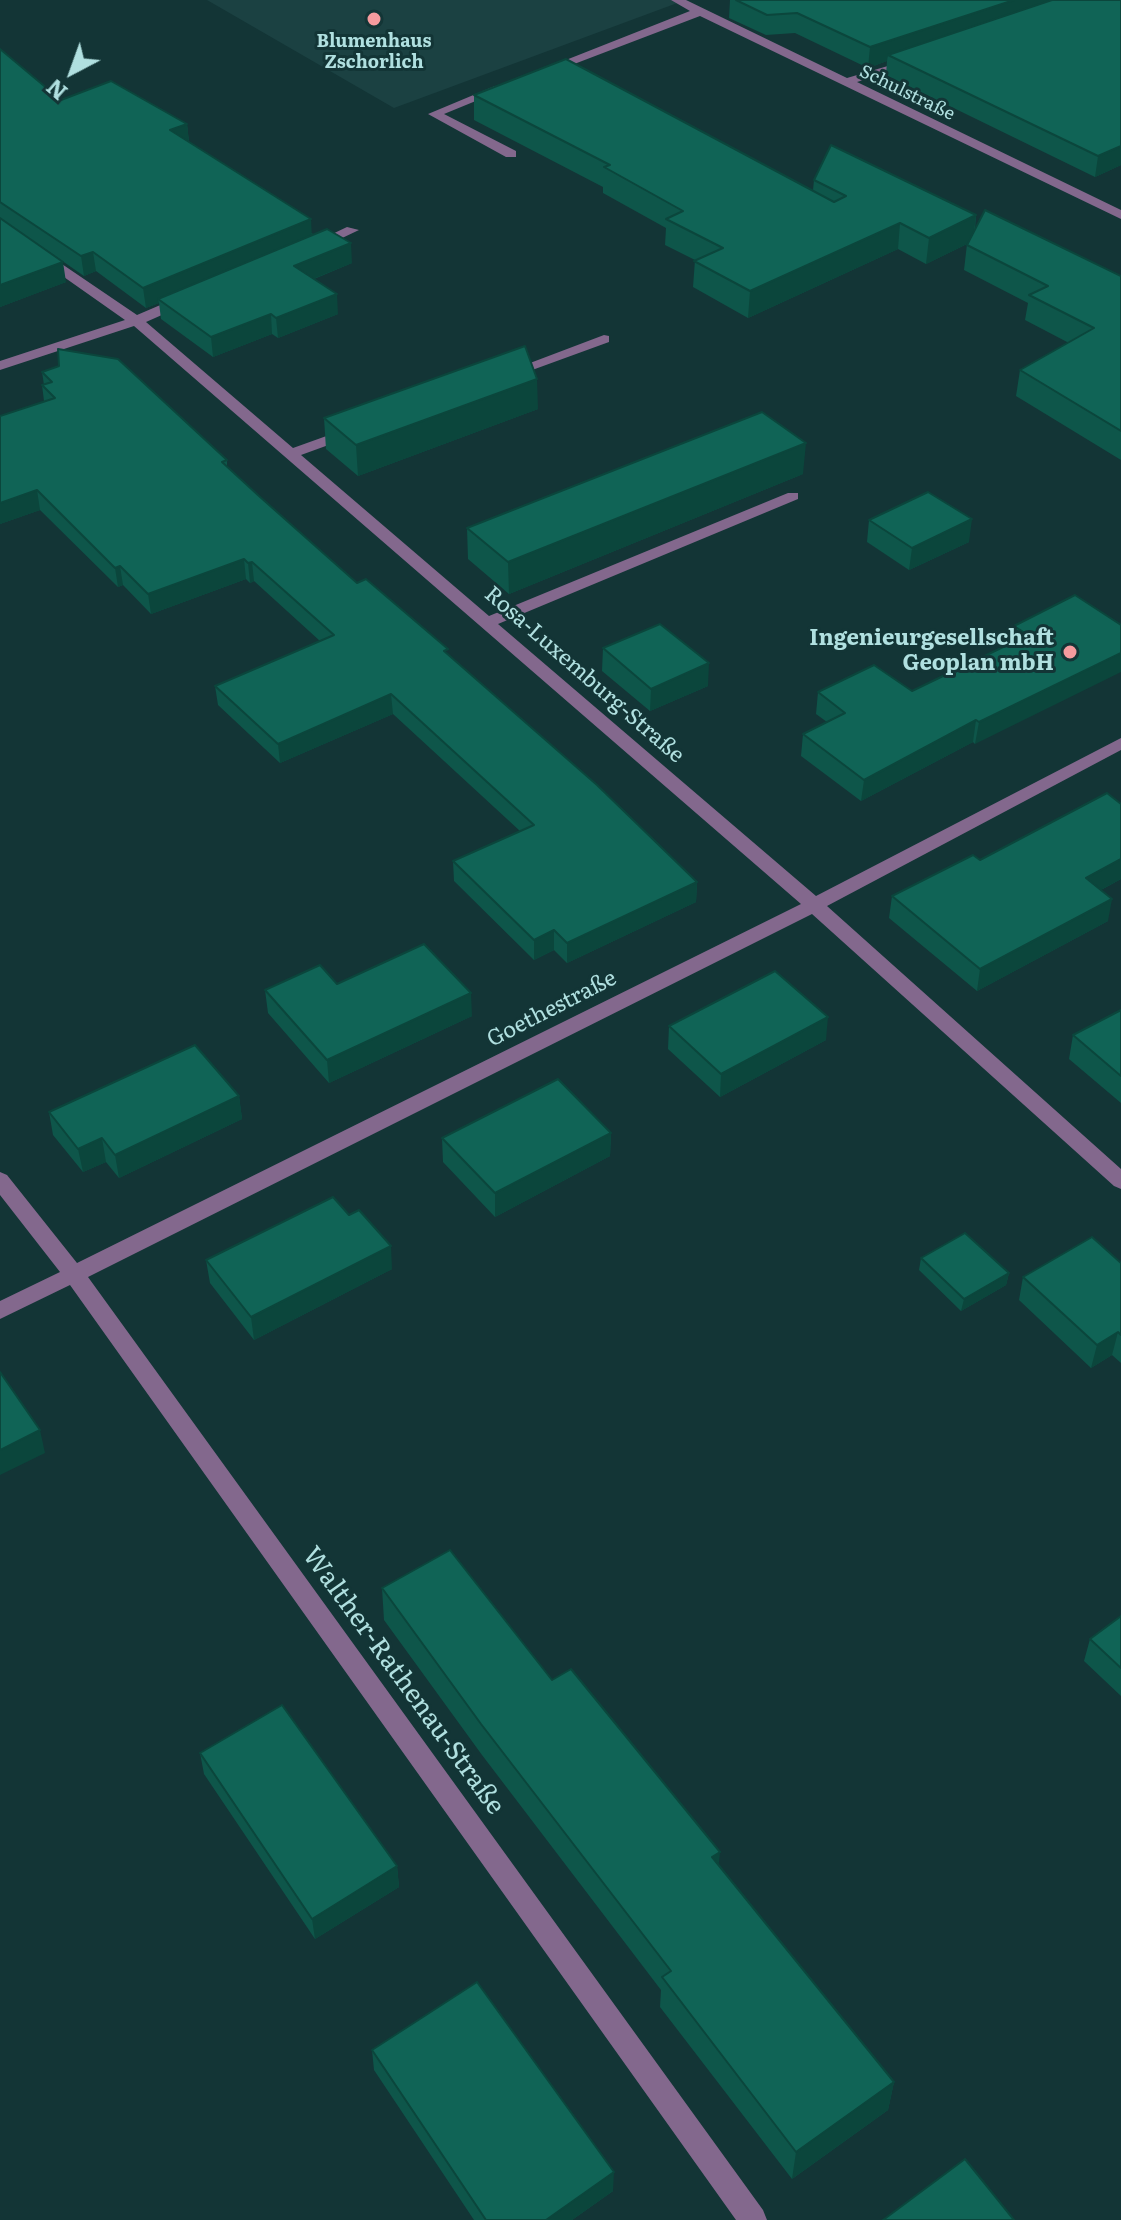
<!DOCTYPE html>
<html>
<head>
<meta charset="utf-8">
<style>
	body { margin:0 }
	#map { position:relative; width:1121px; height:2220px; overflow:hidden; background:#133536; font-family:Literata,serif }
	canvas { display:block }
	.north { position:absolute; left:32px; top:32px; width:80px; height:80px; -webkit-text-stroke:6px #133536; paint-order:stroke; rotate:221deg; font-size:22px; font-weight:700; line-height:32px; text-align:center; color:#b0e0e0 }
	.north::after { content:''; display:block; margin:auto; width:28px; height:36px; background:#b0e0e0; clip-path:polygon(50% 0,100% 100%,50% 72%,0 100%) }
</style>
</head>
<body>
<div id="map">
<canvas width="1121" height="2220"></canvas>
<div class="north">N</div>
</div>
<script>
const c = document.querySelector('canvas').getContext('2d');
c.lineJoin = 'round';
function fill(path, color) {
  c.fillStyle = color;
  c.fill(path, 'evenodd');
}
function shape(rows) {
  const path = new Path2D();
  for (const r of rows) {
    path.moveTo(r[0], r[1]);
    for (let i = 2; i < r.length; i += 2) path.lineTo(r[i], r[i + 1]);
  }
  return path;
}
function strokePath(path, color, width, dash) {
  c.strokeStyle = color;
  c.lineWidth = width;
  c.lineCap = dash ? 'butt' : 'round';
  c.setLineDash(dash || []);
  c.stroke(path);
}
function write(font, color, halo, rows, align = 'center') {
  c.font = font + ' Literata,serif';
  c.lineWidth = 6;
  c.setLineDash([]);
  c.textBaseline = 'middle';
  c.strokeStyle = halo;
  c.fillStyle = color;
  for (const [text, x, y, turn = 0] of rows) {
    c.save();
    c.translate(x, y);
    c.rotate((+turn || 0) * Math.PI / 180);
    c.textAlign = isNaN(turn) ? turn : align;
    if (halo) c.strokeText(text, 0, 0);
    c.fillText(text, 0, 0);
    c.restore();
  }
}
fill(shape([
	[207,0,677,0,680,2,394,108]
]), '#1b4142');
fill(shape([
	[671,0,686,0,847,78,915,58,915,64,857,82,1121,210,1121,219,700,16,548,74,538,71,690,11,671,0],
	[495,86,505,89,444,114,516,151,516,157,506,157,428,114,495,86],
	[0,222,137,315,179,297,189,297,189,303,146,322,293,448,346,429,356,429,356,435,301,455,489,616,788,493,798,493,798,499,498,624,816,896,1121,738,1121,750,827,906,1121,1169,1121,1189,1114,1186,812,914,88,1277,763,2210,767,2220,736,2220,70,1285,0,1319,0,1301,60,1272,0,1195,0,1172,7,1175,77,1263,801,904,134,326,0,370,0,361,125,320,0,232,0,222],
	[347,227,359,230,319,249,307,246,347,227],
	[604,335,609,336,609,342,513,377,508,378,501,374,604,335]
]), '#83688d');
fill(shape([
	[730,0,1121,0,1121,165,1095,177,886,75,887,61,868,68,795,33,766,35,729,18],
	[0,49,61,100,187,124,189,142,352,263,314,279,338,314,278,338,272,334,213,357,161,319,159,303,146,308,96,271,84,276,32,240,66,282,0,307],
	[474,95,813,190,814,180,976,215,975,229,1121,276,1121,460,1016,396,1020,370,1069,343,1025,320,1028,303,964,270,967,244,926,264,898,249,748,318,693,287,695,260,665,245,666,228,603,193,603,187,474,120],
	[42,372,227,460,227,466,259,496,357,583,448,654,697,882,696,902,567,963,554,950,534,960,454,881,453,861,520,831,393,714,280,763,218,705,215,686,320,641,254,581,250,583,246,579,151,614,123,585,118,587,40,510,0,524,0,416,44,401,42,385,44,385],
	[538,409,358,476,326,449,324,418],
	[803,474,509,594,468,559,467,528],
	[869,520,969,542,909,570,867,542],
	[1075,595,975,744,973,742,861,801,801,756,803,734,827,722,816,714,818,692,912,691,1011,643,1014,626],
	[603,648,708,686,650,711,602,671],
	[1121,804,1121,879,1101,890,1108,921,977,991,889,918,892,896],
	[337,984,472,1016,329,1083,268,1013,265,990],
	[1121,1010,1121,1103,1069,1059,1073,1035],
	[669,1026,826,1040,720,1097,668,1049],
	[239,1096,242,1119,119,1178,106,1162,83,1172,53,1135,49,1112],
	[611,1133,610,1156,495,1217,443,1162,442,1138],
	[921,1258,1009,1273,1006,1285,961,1311,919,1270],
	[206,1260,392,1269,254,1340,210,1283],
	[1121,1263,1121,1363,1112,1355,1091,1368,1019,1300,1023,1277],
	[382,1588,552,1680,719,1865,894,2082,888,2110,792,2179,660,2007,661,1990,482,1755,384,1620],
	[1121,1616,1121,1696,1084,1661,1090,1639],
	[200,1753,397,1866,399,1887,315,1939,204,1774],
	[372,2050,613,2191,572,2220,474,2220,374,2070]
]), '#0e564a');
fill(shape([
	[1014,0,1072,0,888,55,887,61,868,68,870,47],
	[187,124,189,143,170,130],
	[1121,146,1121,165,1095,177,1098,156],
	[976,215,973,241,926,264,929,238],
	[311,219,312,238,158,299,159,303,146,308,143,288],
	[900,223,898,249,748,318,750,291],
	[351,243,352,263,296,286,294,266],
	[93,252,96,271,84,276,81,256],
	[63,262,66,282,0,307,0,285],
	[337,294,338,314,278,338,276,318],
	[271,314,272,334,213,357,211,337],
	[537,379,538,409,358,476,356,445],
	[806,443,803,474,509,594,508,562],
	[37,490,40,510,0,524,0,503],
	[972,519,969,542,909,570,912,548],
	[244,559,246,579,151,614,148,594],
	[252,562,254,581,250,583,248,563],
	[120,566,123,585,118,587,115,568],
	[1121,653,1121,672,975,744,979,722],
	[709,663,708,686,650,711,651,689],
	[391,694,393,714,280,763,278,744],
	[976,720,973,742,861,801,864,780],
	[1121,859,1121,879,1082,900,1086,878],
	[697,882,696,902,567,963,567,943],
	[1112,899,1108,921,977,991,980,969],
	[554,930,554,950,534,960,534,940],
	[471,993,472,1016,329,1083,327,1060],
	[828,1017,826,1040,720,1097,721,1074],
	[239,1096,242,1119,119,1178,115,1155],
	[611,1133,610,1156,495,1217,495,1193],
	[102,1138,106,1162,83,1172,78,1149],
	[391,1246,392,1269,254,1340,251,1317],
	[1009,1273,1006,1285,961,1311,964,1299],
	[1118,1332,1112,1355,1091,1368,1097,1345],
	[40,1430,45,1453,0,1475,0,1450],
	[720,1852,717,1882,712,1857],
	[397,1866,399,1887,315,1939,312,1919],
	[894,2082,888,2110,792,2179,796,2152],
	[614,2172,613,2191,572,2220,546,2220]
]), '#0b463c');
const building = shape([
	[736,0,1014,0,870,47,797,13,767,15,736,0],
	[1052,0,1121,0,1121,146,1098,156,888,55,1052,0],
	[0,49,61,100,111,81,187,124,170,130,311,219,143,288,93,252,81,256,0,202,0,49],
	[566,59,834,202,846,196,814,180,831,145,976,215,929,238,900,223,750,291,694,261,723,248,666,219,683,211,604,167,610,165,474,95,566,59],
	[985,210,1121,276,1121,431,1020,370,1094,328,1029,295,1048,286,967,245,985,210],
	[0,218,63,262,0,285,0,218],
	[327,229,351,243,294,266,337,294,276,318,271,314,211,337,158,299,327,229],
	[525,346,537,379,356,445,324,418,525,346],
	[58,349,118,359,227,460,222,462,259,496,357,583,366,579,448,649,444,651,597,785,697,882,567,943,554,930,534,940,453,861,534,825,391,694,278,744,215,686,334,635,252,562,248,563,244,559,148,594,120,566,115,568,37,490,0,503,0,416,55,398,42,385,52,382,42,372,59,366,58,349],
	[762,412,806,443,508,562,467,528,762,412],
	[928,492,972,519,912,548,869,520,928,492],
	[1075,595,1121,625,1121,653,979,722,976,720,864,780,803,734,845,713,818,692,874,665,912,691,1028,635,1014,626,1075,595],
	[660,624,709,663,651,689,603,648,660,624],
	[1107,793,1121,804,1121,859,1086,878,1112,899,980,969,892,896,973,855,980,860,1107,793],
	[424,944,471,993,327,1060,265,990,320,965,337,984,424,944],
	[775,971,828,1017,721,1074,669,1026,775,971],
	[1121,1010,1121,1076,1073,1035,1121,1010],
	[195,1045,239,1096,115,1155,102,1138,78,1149,49,1112,195,1045],
	[558,1079,611,1133,495,1193,442,1138,558,1079],
	[333,1197,349,1215,359,1210,391,1246,251,1317,206,1260,333,1197],
	[965,1233,1009,1273,964,1299,921,1258,965,1233],
	[1092,1237,1121,1263,1121,1335,1118,1332,1097,1345,1023,1277,1092,1237],
	[0,1372,40,1430,0,1450,0,1372],
	[450,1550,552,1680,571,1669,720,1852,712,1857,894,2082,796,2152,662,1977,671,1971,481,1724,382,1588,450,1550],
	[1121,1616,1121,1668,1090,1639,1121,1616],
	[282,1705,397,1866,312,1919,200,1753,282,1705],
	[477,1982,614,2172,546,2220,486,2220,372,2050,477,1982],
	[965,2159,1014,2220,883,2220,965,2159]
]);
fill(building, '#106456');
strokePath(building, '#0b463c', 2);
for (const [x, y, r, color] of [
	[374,19,8,"#f59b9e"],
	[1070,652,8,"#f59b9e"]
]) {
  const dot = new Path2D();
  dot.arc(x, y, r, 0, 2 * Math.PI);
  c.fillStyle = color;
  c.fill(dot);
  strokePath(dot, '#133536', 3);
}
write('bold 18px', '#b0e0e0', '#133536', [
	["Blumenhaus",374,42],
	["Zschorlich",374,63]
]);
write('18px', '#b0e0e0', '#133536', [
	["Schulstraße",907,93,26]
]);
write('bold 22px', '#b0e0e0', '#133536', [
	["Ingenieurgesellschaft",1054,639],
	["Geoplan mbH",1054,664]
], 'right');
write('22px', '#b0e0e0', '#133536', [
	["Rosa-Luxemburg-Straße",584,675,41],
	["Goethestraße",552,1009,-27]
]);
write('26px', '#b0e0e0', '#133536', [
	["Walther-Rathenau-Straße",403,1681,54]
]);
</script>
</body>
</html>
